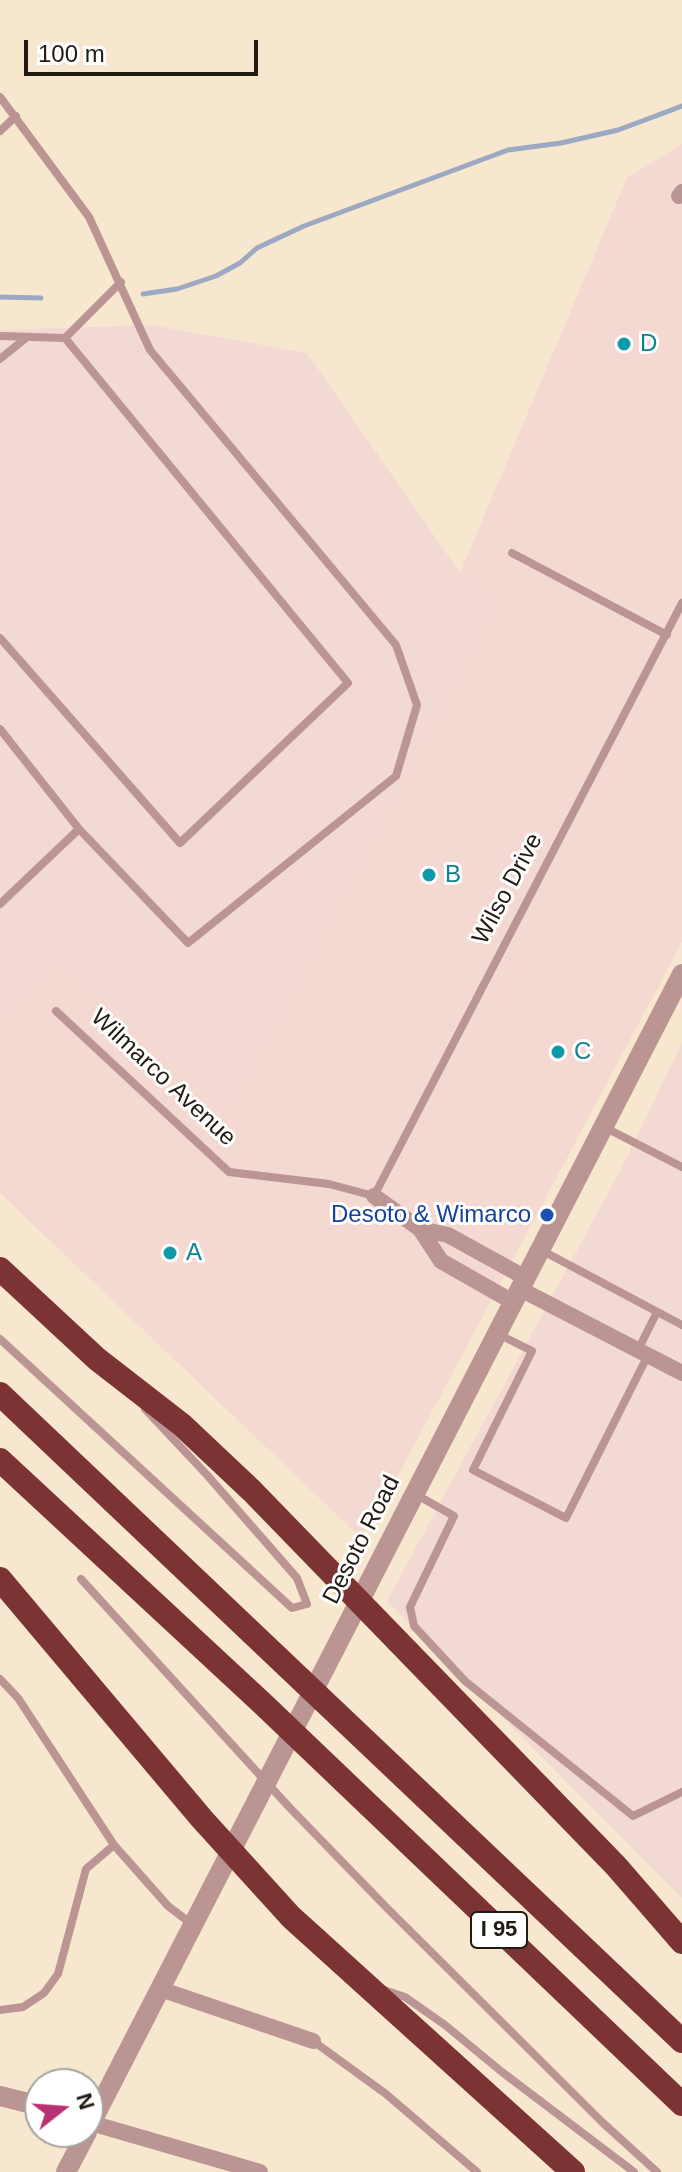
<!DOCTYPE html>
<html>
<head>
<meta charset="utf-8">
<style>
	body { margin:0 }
	#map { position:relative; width:682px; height:2172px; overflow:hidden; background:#f7e7cf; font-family:Arial,sans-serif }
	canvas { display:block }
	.north { position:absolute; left:24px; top:2068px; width:80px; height:80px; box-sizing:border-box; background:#fff; border:2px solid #a6a4a0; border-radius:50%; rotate:73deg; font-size:22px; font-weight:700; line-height:32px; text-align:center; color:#211b12 }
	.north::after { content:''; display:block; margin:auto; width:28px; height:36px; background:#b83173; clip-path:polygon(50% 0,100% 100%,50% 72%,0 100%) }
	.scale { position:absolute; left:24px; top:40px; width:234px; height:36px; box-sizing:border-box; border:4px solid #211b12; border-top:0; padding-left:10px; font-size:24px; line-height:28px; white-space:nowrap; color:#211b12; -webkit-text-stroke:6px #fff; paint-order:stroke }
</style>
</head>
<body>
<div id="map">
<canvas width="682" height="2172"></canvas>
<div class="north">N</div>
<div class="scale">100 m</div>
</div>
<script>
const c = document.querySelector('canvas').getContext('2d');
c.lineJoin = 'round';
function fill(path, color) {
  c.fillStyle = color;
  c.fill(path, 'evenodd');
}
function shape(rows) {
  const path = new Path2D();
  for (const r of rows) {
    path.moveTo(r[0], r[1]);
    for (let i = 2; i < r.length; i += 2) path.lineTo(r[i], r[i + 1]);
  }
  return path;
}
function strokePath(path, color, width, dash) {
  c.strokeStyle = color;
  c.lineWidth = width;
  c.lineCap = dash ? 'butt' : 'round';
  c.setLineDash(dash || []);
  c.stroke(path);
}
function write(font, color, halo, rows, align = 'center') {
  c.font = font + ' Arial,sans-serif';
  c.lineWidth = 6;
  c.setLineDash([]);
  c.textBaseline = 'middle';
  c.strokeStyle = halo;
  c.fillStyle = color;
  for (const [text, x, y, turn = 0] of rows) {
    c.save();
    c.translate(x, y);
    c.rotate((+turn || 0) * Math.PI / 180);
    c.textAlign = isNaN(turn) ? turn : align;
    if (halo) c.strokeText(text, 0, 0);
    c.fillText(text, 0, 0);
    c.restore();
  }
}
fill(shape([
	[682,144,682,942,402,1468,361,1538,0,1193,0,1019,57,962,229,1109,496,598,460,573,627,178]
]), '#f3d9d2');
fill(shape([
	[151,325,307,353,460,573,497,598,229,1109,57,962,0,1019,0,330],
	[682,1043,682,1898,387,1601,621,1169]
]), '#f3d9d3');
strokePath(shape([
	[143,294,177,289,216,276,240,263,257,248,304,226,508,150,561,143,618,130,682,106],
	[0,297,41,298]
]), '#9ca9c3', 5);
strokePath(shape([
	[0,97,89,217,150,350,396,645,417,705,396,776,188,943,79,829,0,904],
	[0,131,16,116],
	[0,336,65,338,348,683,180,843,0,638],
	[65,338,121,282],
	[0,359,26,338],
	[512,553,667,635],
	[0,729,79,829],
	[56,1011,229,1172,329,1184,374,1196,682,603],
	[604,1127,682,1167],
	[541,1250,682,1325],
	[498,1334,532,1351,473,1470,566,1518,648,1355],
	[0,1339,292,1608,307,1604,297,1578,207,1475,145,1409],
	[638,1350,657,1312],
	[415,1494,454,1516,410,1607,414,1626,465,1681,633,1816,682,1792],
	[81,1579,289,1807,386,1907,602,2122,657,2172],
	[0,1679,18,1698,114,1845,168,1906,193,1925],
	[384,1990,405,1997,445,2025,502,2072,634,2172],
	[0,2010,23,2007,44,1993,58,1974,86,1869,114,1845],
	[313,2041,386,2094,477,2172]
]), '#bb9593', 8);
strokePath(shape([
	[679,196,682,192],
	[374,1196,420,1229,441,1261,513,1302],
	[420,1229,448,1235,526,1278],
	[520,1289,682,1373],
	[160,1989,313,2041],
	[91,2123,260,2172]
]), '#bb9593', 16);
strokePath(shape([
	[0,2096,40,2106],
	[88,2129,682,974],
	[66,2172,87,2132]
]), '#bb9593', 20);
strokePath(shape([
	[0,1269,97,1359,182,1425,252,1491,616,1866,682,1942],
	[0,1394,682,2041],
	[0,1460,263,1704,682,2104],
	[0,1579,202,1819,291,1917,573,2172]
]), '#7b3334', 24);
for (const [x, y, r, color] of [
	[624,344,8,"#0f9aa8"],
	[429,875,8,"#0f9aa8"],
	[558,1052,8,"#0f9aa8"],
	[547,1215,8,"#1a4fb4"],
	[170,1253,8,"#0f9aa8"]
]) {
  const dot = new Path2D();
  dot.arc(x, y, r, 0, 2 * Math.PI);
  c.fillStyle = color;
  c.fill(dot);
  strokePath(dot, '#fff', 3);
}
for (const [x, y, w] of [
	[499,1930,56]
]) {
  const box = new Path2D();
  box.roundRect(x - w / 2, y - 18, w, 36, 6);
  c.fillStyle = '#fff';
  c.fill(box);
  strokePath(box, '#211b12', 2);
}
write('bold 22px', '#211b12', null, [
	["I 95",499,1930]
]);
write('24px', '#0d838f', '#fff', [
	["D",640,344],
	["B",445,875],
	["C",574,1052],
	["A",186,1253]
], 'left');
write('24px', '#211b12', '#fff', [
	["Wilso Drive",508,889,-62],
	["Wilmarco Avenue",163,1078,43],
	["Desoto Road",362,1540,-63]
]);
write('24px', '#164399', '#fff', [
	["Desoto & Wimarco",531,1215]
], 'right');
</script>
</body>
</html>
